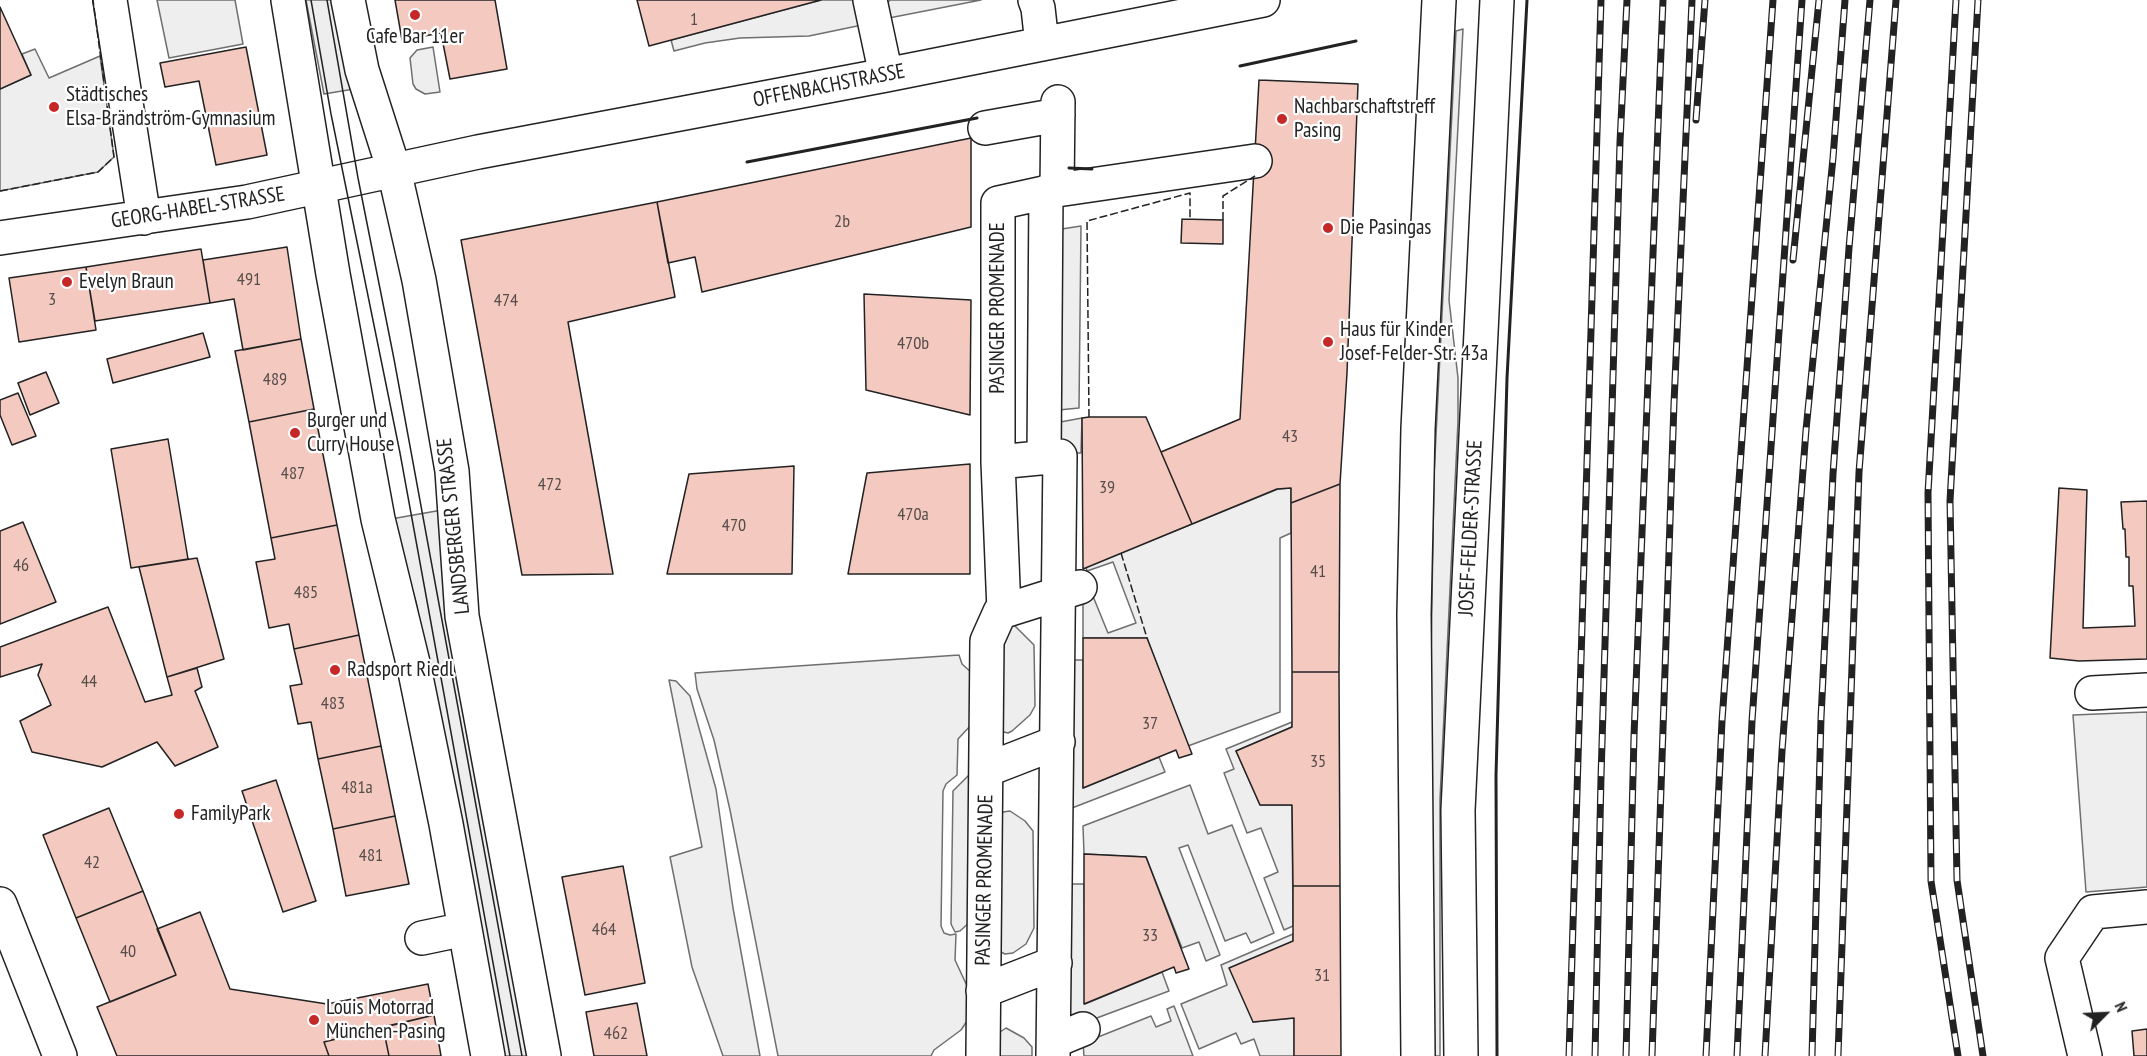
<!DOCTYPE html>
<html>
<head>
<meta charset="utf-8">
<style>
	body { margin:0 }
	#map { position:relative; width:2147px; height:1056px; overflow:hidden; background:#fff; font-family:"PT Sans Narrow",sans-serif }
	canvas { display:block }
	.north { position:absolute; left:2075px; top:984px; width:60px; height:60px; -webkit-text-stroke:4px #fff; paint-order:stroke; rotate:66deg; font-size:16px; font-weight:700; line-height:24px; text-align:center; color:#222 }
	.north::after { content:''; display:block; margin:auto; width:21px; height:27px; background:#222; clip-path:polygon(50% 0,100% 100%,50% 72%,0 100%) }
</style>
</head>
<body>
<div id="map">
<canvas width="2147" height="1056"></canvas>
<div class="north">N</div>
</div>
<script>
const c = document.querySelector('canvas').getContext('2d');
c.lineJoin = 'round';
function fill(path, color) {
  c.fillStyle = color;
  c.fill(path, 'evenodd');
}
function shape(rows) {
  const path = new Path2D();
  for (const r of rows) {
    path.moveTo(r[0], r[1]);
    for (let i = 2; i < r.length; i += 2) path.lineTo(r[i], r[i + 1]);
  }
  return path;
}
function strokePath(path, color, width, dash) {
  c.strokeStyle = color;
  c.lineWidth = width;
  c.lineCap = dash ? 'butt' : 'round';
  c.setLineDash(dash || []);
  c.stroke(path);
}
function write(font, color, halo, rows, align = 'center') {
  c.font = font + ' "PT Sans Narrow",sans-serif';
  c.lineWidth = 4.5;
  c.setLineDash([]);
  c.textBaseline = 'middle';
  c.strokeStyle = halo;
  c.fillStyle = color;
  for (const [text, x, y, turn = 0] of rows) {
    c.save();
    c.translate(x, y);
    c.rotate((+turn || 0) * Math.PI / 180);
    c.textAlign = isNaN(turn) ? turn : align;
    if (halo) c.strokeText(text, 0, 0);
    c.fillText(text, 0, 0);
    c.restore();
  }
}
const green = shape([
	[157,0,235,0,243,44,169,58,157,0],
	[306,0,337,0,354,89,324,94,306,0],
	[821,0,857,0,862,25,809,36,740,38,705,43,674,51,671,40,821,0],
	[890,0,981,0,889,18,885,6,890,0],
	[1463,29,1449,300,1458,378,1458,421,1440,799,1440,1056,1433,1056,1431,661,1434,476,1456,31,1463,29],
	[433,47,440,92,425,94,416,89,413,84,410,58,417,50,433,47],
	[35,49,49,78,100,56,114,157,98,172,0,191,0,89,31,75,22,54,35,49],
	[1081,226,1079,408,1048,411,1049,231,1081,226],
	[1082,418,1081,453,1055,453,1055,423,1082,418],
	[1291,488,1291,533,1280,538,1280,712,1188,746,1147,638,1083,638,1083,592,1090,589,1108,633,1136,623,1113,562,1087,571,1086,567,1278,489,1291,488],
	[442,510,532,1056,500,1056,416,602,391,519,442,510],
	[1010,621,1034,645,1035,706,1030,715,1012,731,1008,733,1000,731,1001,625,1010,621],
	[959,655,962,664,973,674,972,724,958,739,957,775,946,784,943,791,941,926,944,933,950,935,956,934,955,960,968,988,967,1021,961,1030,934,1050,931,1056,778,1056,730,810,714,740,697,689,695,673,959,655],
	[1072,660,1083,660,1083,788,1159,757,1165,772,1072,808,1072,660],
	[669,680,676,681,690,696,716,789,733,908,760,1056,723,1056,692,967,670,857,702,847,669,680],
	[2147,712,2147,887,2086,892,2073,715,2147,712],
	[1292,722,1292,727,1236,751,1260,805,1292,805,1293,926,1284,930,1264,878,1278,872,1261,828,1247,833,1224,773,1234,769,1226,749,1292,722],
	[970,774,972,920,960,931,955,932,951,924,953,791,970,774],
	[1190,785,1208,834,1232,825,1274,933,1251,943,1246,933,1225,941,1188,845,1179,848,1220,955,1206,961,1199,942,1182,948,1146,857,1084,854,1083,826,1190,785],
	[1010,811,1025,821,1033,831,1034,928,1026,944,1013,953,1005,954,1001,952,999,946,1001,815,1003,812,1010,811],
	[1071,884,1084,884,1085,1004,1162,972,1169,991,1070,1028,1071,884],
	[1293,934,1293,941,1253,1022,1294,1018,1294,1056,1260,1056,1254,1039,1241,1044,1236,1033,1199,1049,1181,1004,1227,985,1221,965,1293,934],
	[1174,1006,1193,1056,1084,1056,1083,1043,1151,1016,1156,1027,1171,1021,1167,1009,1174,1006],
	[1006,1028,1024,1038,1032,1047,1032,1056,999,1056,1000,1032,1006,1028]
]);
fill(green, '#eee');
strokePath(green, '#6f6f6f', 1.5);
const building = shape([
	[395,0,495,0,507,69,450,79,441,33,402,40,395,0],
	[637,0,821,0,649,46,637,0],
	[0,7,31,75,0,89,0,7],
	[246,47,267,155,216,165,199,81,165,87,160,63,246,47],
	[1259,80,1358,84,1347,373,1340,484,1291,503,1291,488,1277,489,1192,524,1161,452,1240,419,1259,80],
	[971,138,971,227,702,292,695,257,668,263,657,202,971,138],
	[657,202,675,297,568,322,613,574,522,575,461,240,657,202],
	[1182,219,1223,220,1223,244,1181,243,1182,219],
	[287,247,301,339,243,350,234,299,210,303,203,260,287,247],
	[201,249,210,303,95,321,86,267,201,249],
	[86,267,96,330,19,342,9,278,86,267],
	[864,294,971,300,970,415,866,390,864,294],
	[203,333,210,357,113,383,107,359,203,333],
	[301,339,314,409,249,422,235,351,301,339],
	[46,372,59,403,30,415,18,383,46,372],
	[18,393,36,436,12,445,0,415,0,400,18,393],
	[314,409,337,525,271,538,249,422,314,409],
	[1089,417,1146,417,1192,524,1083,569,1082,418,1089,417],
	[168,439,188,559,131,568,111,449,168,439],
	[970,464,970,574,848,574,867,473,970,464],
	[794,466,792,574,667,574,689,474,794,466],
	[1340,484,1339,672,1292,672,1291,503,1340,484],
	[2059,488,2087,490,2083,628,2135,626,2133,586,2129,586,2129,557,2126,557,2125,529,2123,529,2121,502,2147,501,2147,659,2079,661,2050,658,2059,488],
	[23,522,56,602,0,624,0,531,23,522],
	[337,525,359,635,294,649,289,624,269,628,256,562,275,559,271,538,337,525],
	[197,558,224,659,167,677,139,567,197,558],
	[108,607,145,702,172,695,167,677,197,668,202,687,195,691,218,747,175,766,157,742,102,767,32,752,20,721,51,705,38,675,42,664,0,677,0,647,108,607],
	[359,635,381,746,318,759,311,722,298,724,290,686,302,684,294,649,359,635],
	[1083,638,1147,638,1192,754,1179,758,1176,750,1083,788,1083,638],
	[1292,672,1339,672,1340,886,1293,886,1292,805,1260,805,1236,751,1292,727,1292,672],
	[381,746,395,816,333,829,318,759,381,746],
	[276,780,316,901,283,912,242,791,276,780],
	[109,808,143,891,76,918,43,835,109,808],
	[395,816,409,884,346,896,333,829,395,816],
	[1084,854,1146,857,1189,969,1176,973,1174,967,1084,1004,1084,854],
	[623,866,645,983,585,995,562,877,623,866],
	[1293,886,1340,886,1341,1056,1294,1056,1294,1018,1253,1022,1229,968,1293,941,1293,886],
	[143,891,176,975,110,1002,76,918,143,891],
	[200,912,230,989,327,1004,428,984,434,1015,324,1042,329,1056,117,1056,97,1007,176,975,157,929,200,912],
	[637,1003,647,1056,594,1056,586,1012,637,1003],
	[434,1015,441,1056,389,1056,383,1027,434,1015],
	[383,1027,389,1056,329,1056,324,1042,383,1027],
	[2147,1029,2147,1056,2134,1056,2132,1031,2147,1029]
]);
fill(building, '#f3c9c0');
strokePath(building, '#222', 1.5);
const minor = shape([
	[110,0,144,218],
	[288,0,333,274,378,519,414,667,446,824,488,1056],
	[348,0,362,70,394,170,419,280,452,471,462,616,544,1056],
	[870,0,886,75],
	[1035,0,1038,8,1042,44],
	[985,128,1058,115],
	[1057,190,1058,102],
	[0,238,247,202,478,152,886,75,1263,0],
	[1044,457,1046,192],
	[1004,611,1080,587],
	[2092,693,2147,690],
	[986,770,1058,742],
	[0,904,60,1056],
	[422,938,465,929],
	[983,991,1055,963],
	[1054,1041,1083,1029],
	[983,1056,987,641,1000,612,1004,611,998,462],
	[1053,1056,1060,456,998,462,998,203,1057,190,1255,161],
	[2085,1056,2062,958,2093,912,2147,907]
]);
const major = shape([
	[1418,1056,1414,614,1418,429,1439,0],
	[1461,1056,1458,810,1497,0]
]);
strokePath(minor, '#222', 36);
strokePath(major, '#222', 36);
strokePath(minor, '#fff', 33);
strokePath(major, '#fff', 33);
strokePath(shape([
	[311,0,331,114,400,453,510,1056],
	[327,0,358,178,394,359,522,1056]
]), '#222', 1.5);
const rail = shape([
	[1956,0,1928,493,1931,881,1958,1056],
	[1978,0,1950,501,1957,880,1983,1056],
	[1696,120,1705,0],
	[1793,260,1819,0],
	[1569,1056,1601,0],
	[1595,1056,1601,777,1620,142,1627,0],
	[1626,1056,1634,736,1663,0],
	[1652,1056,1674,403,1692,0],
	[1706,1056,1722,721,1773,0],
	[1737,1056,1752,721,1802,0],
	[1765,1056,1782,751,1806,430,1833,158,1845,0],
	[1812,1056,1821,718,1833,474,1849,248,1870,0],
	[1838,1056,1859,472,1896,0]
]);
strokePath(rail, '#222', 7);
strokePath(rail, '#fff', 4.5, [14]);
strokePath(shape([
	[0,191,98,172,114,157,93,0],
	[1223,220,1223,196,1255,176],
	[1089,417,1087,221,1190,193,1190,219],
	[1121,553,1147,638]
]), '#222', 1.5, [8, 3]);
strokePath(shape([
	[1240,66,1356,41],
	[747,162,977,118],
	[1069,168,1092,169],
	[1497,1056,1496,775,1507,378,1527,0]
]), '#222', 3);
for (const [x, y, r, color] of [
	[415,15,6,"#c62828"],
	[54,107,6,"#c62828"],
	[1282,119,6,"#c62828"],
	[1328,228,6,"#c62828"],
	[67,282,6,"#c62828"],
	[1328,342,6,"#c62828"],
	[295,433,6,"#c62828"],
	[335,670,6,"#c62828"],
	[179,814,6,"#c62828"],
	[314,1020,6,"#c62828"]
]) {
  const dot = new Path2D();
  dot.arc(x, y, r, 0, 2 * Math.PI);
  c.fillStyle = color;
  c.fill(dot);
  strokePath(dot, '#fff', 2);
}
write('18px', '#564c4a', null, [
	["1",694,20],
	["2b",842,222],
	["491",249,280],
	["3",52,300],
	["474",506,301],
	["470b",913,344],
	["489",275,380],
	["43",1290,437],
	["487",293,474],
	["472",550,485],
	["39",1107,488],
	["470a",913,515],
	["470",734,526],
	["46",21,566],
	["41",1318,572],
	["485",306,593],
	["44",89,682],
	["483",333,704],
	["37",1150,724],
	["35",1318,762],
	["481a",357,788],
	["481",371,856],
	["42",92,863],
	["464",604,930],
	["33",1150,936],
	["40",128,952],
	["31",1322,976],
	["462",616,1034]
]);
write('21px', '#222', '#fff', [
	["Cafe Bar 11er",415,37,"center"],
	["Städtisches",66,95],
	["Elsa-Brändström-Gymnasium",66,119],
	["Nachbarschaftstreff",1294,107],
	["Pasing",1294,131],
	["Die Pasingas",1340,228],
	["Evelyn Braun",79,282],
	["Haus für Kinder",1340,330],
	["Josef-Felder-Str. 43a",1340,354],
	["Burger und",307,421],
	["Curry House",307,445],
	["Radsport Riedl",347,670],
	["FamilyPark",191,814],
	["Louis Motorrad",326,1008],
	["München-Pasing",326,1032]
], 'left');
write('21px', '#222', '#fff', [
	["OFFENBACHSTRASSE",829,86,-11],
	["GEORG-HABEL-STRASSE",198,208,-9],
	["PASINGER PROMENADE",998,308,-90],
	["LANDSBERGER STRASSE",454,526,-96],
	["JOSEF-FELDER-STRASSE",1471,528,-87],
	["PASINGER PROMENADE",985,880,-89]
]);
</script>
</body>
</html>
